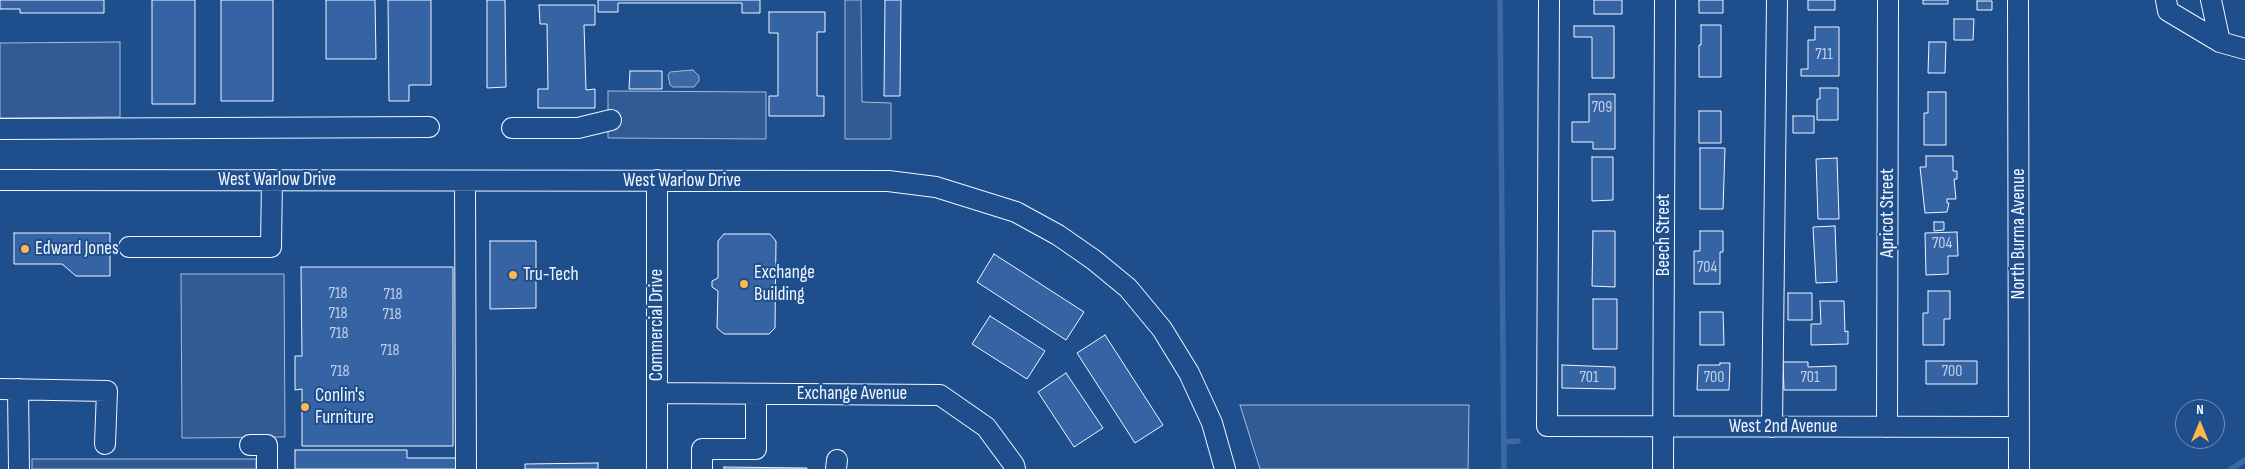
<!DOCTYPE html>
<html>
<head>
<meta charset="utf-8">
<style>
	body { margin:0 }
	#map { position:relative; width:2245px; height:469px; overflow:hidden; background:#1f4e8c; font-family:"Sofia Sans Condensed",sans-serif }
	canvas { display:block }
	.north { position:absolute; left:2175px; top:399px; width:50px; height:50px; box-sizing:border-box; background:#1f4e8c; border:1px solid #7391ba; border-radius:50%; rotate:0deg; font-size:14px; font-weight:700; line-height:20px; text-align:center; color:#f2f6ff }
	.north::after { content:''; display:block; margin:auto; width:18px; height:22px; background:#ffb74d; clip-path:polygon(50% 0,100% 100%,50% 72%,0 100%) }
</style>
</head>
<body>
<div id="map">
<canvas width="2245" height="469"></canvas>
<div class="north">N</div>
</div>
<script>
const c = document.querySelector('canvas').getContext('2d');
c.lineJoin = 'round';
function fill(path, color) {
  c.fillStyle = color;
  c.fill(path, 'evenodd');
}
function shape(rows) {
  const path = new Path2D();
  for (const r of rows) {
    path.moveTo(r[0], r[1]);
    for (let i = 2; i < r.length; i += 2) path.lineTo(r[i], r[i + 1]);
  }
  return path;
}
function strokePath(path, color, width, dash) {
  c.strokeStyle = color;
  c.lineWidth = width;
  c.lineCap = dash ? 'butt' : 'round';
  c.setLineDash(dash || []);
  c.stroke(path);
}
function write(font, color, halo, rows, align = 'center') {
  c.font = font + ' "Sofia Sans Condensed",sans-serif';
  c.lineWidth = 4;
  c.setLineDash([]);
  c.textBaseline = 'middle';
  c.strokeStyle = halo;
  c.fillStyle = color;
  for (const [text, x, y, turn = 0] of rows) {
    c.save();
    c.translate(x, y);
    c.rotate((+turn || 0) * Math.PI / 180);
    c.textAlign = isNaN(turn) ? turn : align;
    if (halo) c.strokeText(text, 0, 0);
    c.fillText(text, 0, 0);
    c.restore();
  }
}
const parking = shape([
	[845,0,861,0,862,102,891,103,891,139,845,139,845,0],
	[120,42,120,117,0,118,0,43,120,42],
	[608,91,766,92,766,139,608,138,608,91],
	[181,274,284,274,285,437,182,438,181,274],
	[1240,405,1469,405,1468,469,1260,469,1240,405],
	[32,459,256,459,256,469,32,469,32,459]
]);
fill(parking, '#305b95');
strokePath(parking, '#a8bbd7', 1);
const water = shape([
	[693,70,699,76,699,81,694,87,673,87,670,85,668,75,670,72,693,70]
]);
fill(water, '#3b69a3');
strokePath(water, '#a8bbd7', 1);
strokePath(shape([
	[1500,0,1504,469],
	[1504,442,1518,441],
	[2231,469,2245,460]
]), '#3b69a3', 5.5);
const building = shape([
	[0,0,104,0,104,13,20,13,20,9,0,9,0,0],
	[152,0,195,0,195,104,152,104,152,0],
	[221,0,273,0,273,101,221,101,221,0],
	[326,0,375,0,376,59,326,59,326,0],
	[388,0,431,0,431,85,409,85,409,101,389,101,388,0],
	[487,0,505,0,506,87,487,88,487,0],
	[598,0,760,0,760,13,742,13,742,3,618,3,618,12,598,12,598,0],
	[885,0,901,0,900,96,884,96,885,0],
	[1594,0,1622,0,1622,14,1594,14,1594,0],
	[1699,0,1723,0,1723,13,1699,13,1699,0],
	[1808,0,1835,0,1835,10,1808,10,1808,0],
	[1923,0,1948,0,1948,4,1923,4,1923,0],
	[1977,1,1992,1,1992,10,1977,10,1977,1],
	[539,5,595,5,595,25,584,25,586,90,595,89,595,108,538,108,538,89,548,89,547,24,540,24,539,5],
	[769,12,825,12,825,32,817,32,817,96,824,96,824,116,769,116,769,96,778,96,778,33,769,33,769,12],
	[1954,19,1974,19,1973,40,1954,40,1954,19],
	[1701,25,1721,25,1721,77,1699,77,1699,45,1701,45,1701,25],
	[1574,26,1614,26,1614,78,1592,78,1592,37,1574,37,1574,26],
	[1815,27,1839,27,1839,76,1801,76,1801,69,1808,69,1808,40,1815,40,1815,27],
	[1929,42,1946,42,1945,73,1928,73,1929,42],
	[630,71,662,71,662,89,629,89,630,71],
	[1820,88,1838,88,1838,120,1817,120,1817,99,1820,99,1820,88],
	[1928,92,1946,92,1946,145,1924,145,1924,113,1928,113,1928,92],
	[1589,94,1615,94,1615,149,1593,149,1593,142,1572,142,1572,122,1589,122,1589,94],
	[1699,111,1721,111,1721,143,1699,143,1699,111],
	[1793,116,1814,116,1814,133,1793,133,1793,116],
	[1700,148,1725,148,1723,209,1700,209,1700,148],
	[1926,156,1953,156,1953,171,1957,171,1957,179,1954,179,1956,199,1947,199,1947,203,1949,203,1947,212,1925,213,1920,167,1926,167,1926,156],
	[1592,157,1613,157,1613,200,1592,201,1592,157],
	[1837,158,1839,219,1818,219,1816,159,1837,158],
	[1934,222,1944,222,1944,230,1934,231,1934,222],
	[1835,226,1837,282,1816,283,1813,227,1835,226],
	[1593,231,1615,231,1615,287,1592,286,1593,231],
	[1700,231,1723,231,1723,252,1720,252,1720,284,1694,284,1694,251,1700,251,1700,231],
	[1957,232,1958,256,1948,256,1948,274,1926,275,1925,233,1957,232],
	[14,233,110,233,110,276,76,276,62,264,14,264,14,233],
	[724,234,770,234,776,241,775,328,769,334,724,334,717,328,718,291,712,287,712,281,718,278,718,241,724,234],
	[490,241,536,241,536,308,490,309,490,241],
	[994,254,1084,312,1066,340,977,282,994,254],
	[301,267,453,267,453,446,302,446,302,389,295,390,295,356,302,356,301,267],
	[1928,291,1950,291,1950,319,1944,319,1944,345,1923,345,1923,313,1928,313,1928,291],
	[1788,293,1812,293,1812,320,1788,320,1788,293],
	[1593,299,1617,299,1617,349,1593,349,1593,299],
	[1820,301,1844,301,1845,332,1848,331,1848,344,1811,345,1811,324,1821,324,1820,301],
	[1700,312,1723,312,1724,345,1700,345,1700,312],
	[990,316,1045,351,1027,379,972,344,990,316],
	[1105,335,1163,425,1135,443,1077,353,1105,335],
	[1926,361,1977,361,1977,384,1926,384,1926,361],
	[1783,362,1808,362,1808,367,1836,366,1836,390,1784,390,1783,362],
	[1720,363,1730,363,1729,390,1697,390,1698,365,1720,365,1720,363],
	[1562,365,1615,367,1615,389,1562,388,1562,365],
	[1066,373,1103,428,1074,447,1038,392,1066,373],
	[295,450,407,450,407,458,456,458,457,469,295,469,295,450],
	[598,463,598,469,525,469,525,464,598,463],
	[724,467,807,468,807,469,724,469,724,467]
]);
fill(building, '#3563a3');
strokePath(building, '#f2f6ff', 1);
const minor = shape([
	[1549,0,1547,426,2019,427],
	[2018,0,2019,469],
	[2166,0,2168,11,2220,42,2245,49],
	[2211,0,2220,42],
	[512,128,578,128,611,120],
	[0,129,429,127],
	[0,180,888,181,936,187,1016,212,1058,235,1094,260,1128,288,1162,329,1189,373,1212,423,1225,469],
	[657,180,657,469],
	[465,181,466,469],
	[129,247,271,247,272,180],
	[0,389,107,391,105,444],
	[18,389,19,469],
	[657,393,940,395,986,427,1014,465,1015,469],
	[1772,427,1777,0],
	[1887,427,1888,0],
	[250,445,267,445,267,469],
	[702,469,702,449,756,449,756,394],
	[836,469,837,460],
	[1663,469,1665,0]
]);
strokePath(minor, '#f2f6ff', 22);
strokePath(minor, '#1f4e8c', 20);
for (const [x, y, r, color] of [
	[25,249,5,"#ffb74d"],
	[513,275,5,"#ffb74d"],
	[744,284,5,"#ffb74d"],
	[305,407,5,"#ffb74d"]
]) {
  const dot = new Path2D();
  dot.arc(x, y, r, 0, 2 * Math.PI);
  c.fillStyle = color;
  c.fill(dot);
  strokePath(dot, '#1f4e8c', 2);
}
write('16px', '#c3d1e8', null, [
	["711",1824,55],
	["709",1602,108],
	["704",1942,244],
	["704",1707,268],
	["718",338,294],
	["718",393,295],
	["718",338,314],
	["718",392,315],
	["718",339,334],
	["718",390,351],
	["718",340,372],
	["700",1952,372],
	["701",1589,378],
	["700",1714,378],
	["701",1810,378]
]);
write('19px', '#f2f6ff', '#1f4e8c', [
	["West Warlow Drive",277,180],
	["West Warlow Drive",682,181],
	["Apricot Street",1888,213,-90],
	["North Burma Avenue",2019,234,-90],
	["Beech Street",1664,235,-90],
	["Commercial Drive",657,325,-90],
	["Exchange Avenue",852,394],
	["West 2nd Avenue",1783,427]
]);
write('19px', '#f2f6ff', '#1f4e8c', [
	["Edward Jones",35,249],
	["Exchange",754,273],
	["Building",754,295],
	["Tru-Tech",523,275],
	["Conlin's",315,396],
	["Furniture",315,418]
], 'left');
</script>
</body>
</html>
